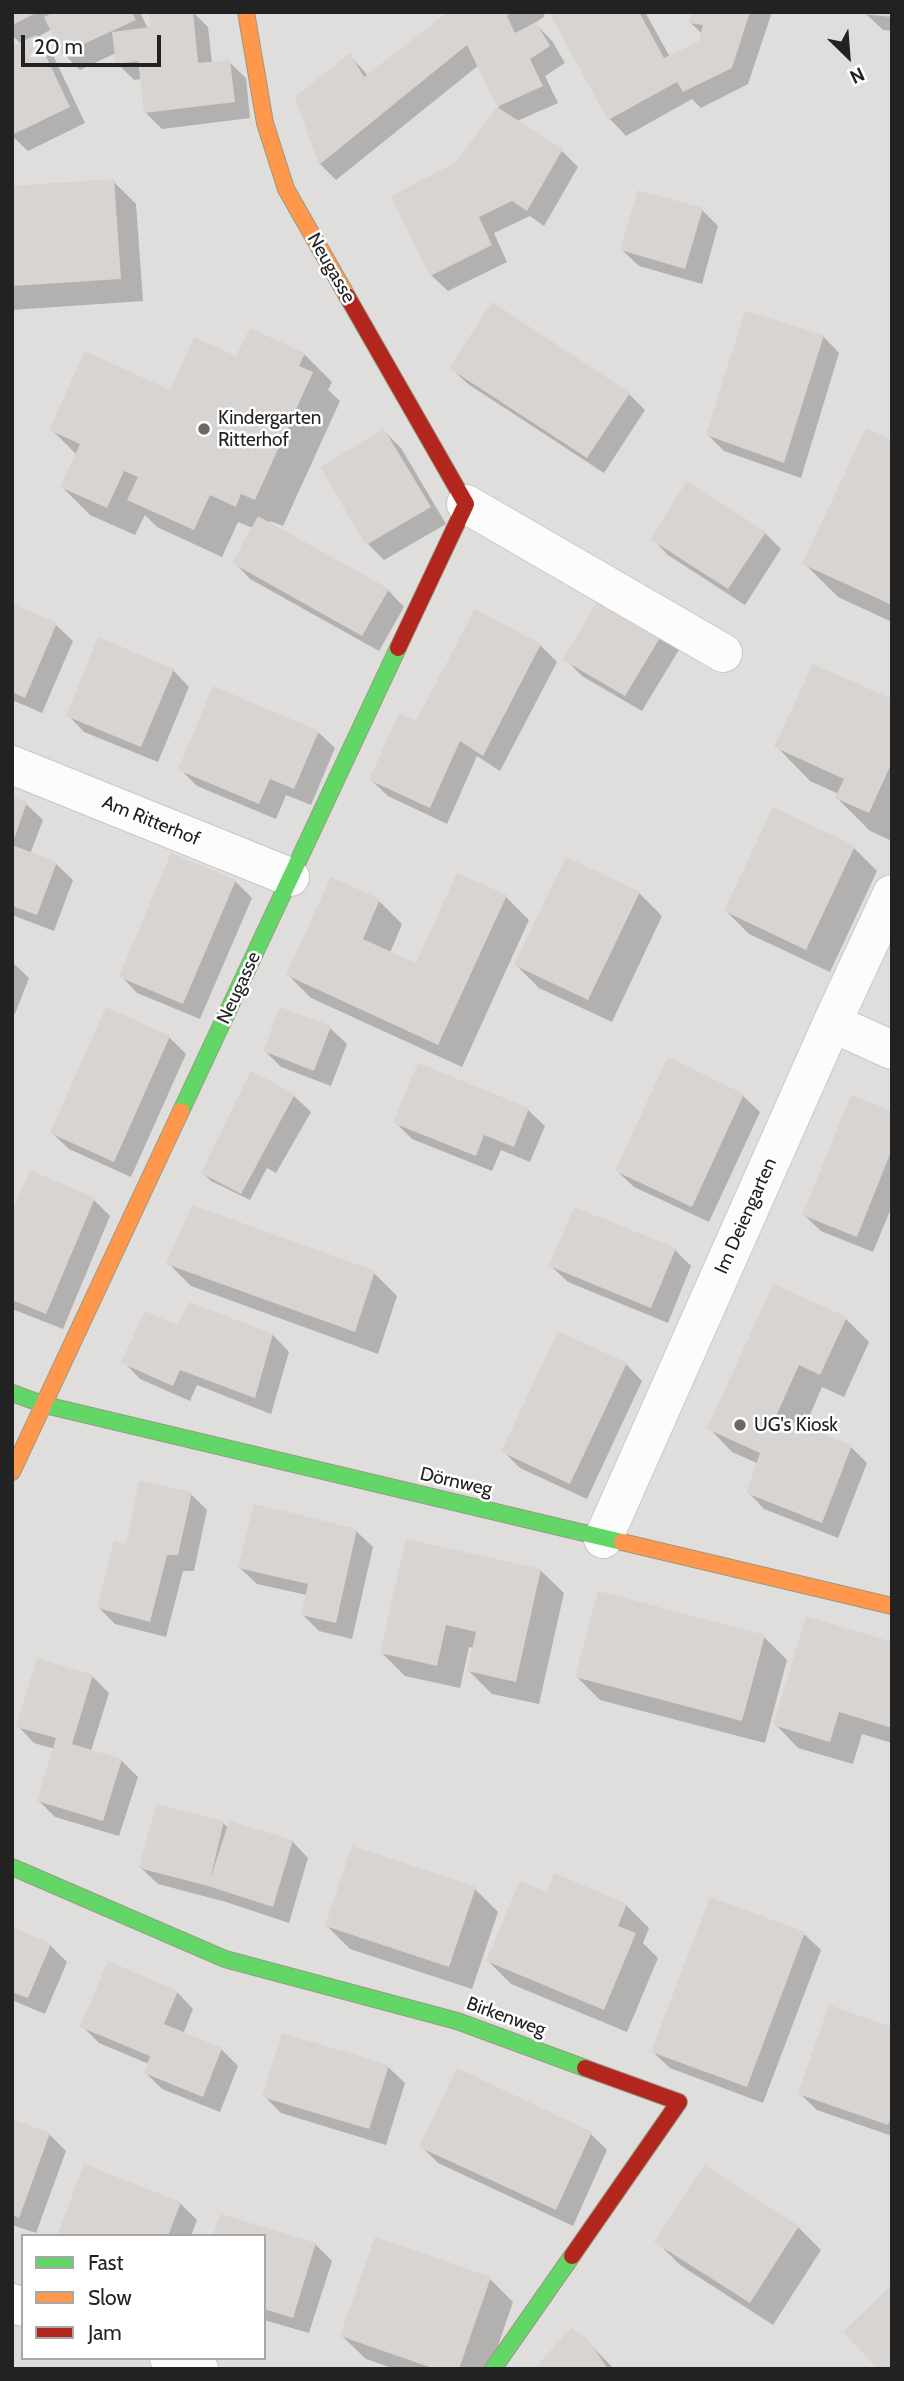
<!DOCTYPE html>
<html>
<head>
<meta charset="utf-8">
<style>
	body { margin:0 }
	#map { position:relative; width:904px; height:2381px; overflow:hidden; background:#f0eeeb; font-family:Cabin,sans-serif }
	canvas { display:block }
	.frame { position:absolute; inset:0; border:14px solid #222; pointer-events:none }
	.legend { position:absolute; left:21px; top:2234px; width:245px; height:126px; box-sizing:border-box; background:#fff; border:2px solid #a7a7a7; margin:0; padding:9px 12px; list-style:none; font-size:21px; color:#222 }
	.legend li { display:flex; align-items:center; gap:14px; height:35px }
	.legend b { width:35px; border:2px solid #a7a7a7 }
	.north { position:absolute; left:813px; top:21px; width:70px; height:70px; -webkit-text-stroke:5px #fff; paint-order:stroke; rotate:155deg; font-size:19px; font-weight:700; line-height:28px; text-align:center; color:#222 }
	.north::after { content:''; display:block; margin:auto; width:24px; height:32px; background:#222; clip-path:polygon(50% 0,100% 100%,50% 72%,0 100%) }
	.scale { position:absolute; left:21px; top:35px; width:140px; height:32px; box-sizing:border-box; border:4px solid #222; border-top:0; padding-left:9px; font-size:21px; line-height:24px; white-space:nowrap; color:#222; -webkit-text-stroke:5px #fff; paint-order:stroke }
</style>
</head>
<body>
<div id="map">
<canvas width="904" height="2381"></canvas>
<div class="frame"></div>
<ul class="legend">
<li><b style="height:9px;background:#63d668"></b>Fast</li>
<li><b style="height:9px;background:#ff974d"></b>Slow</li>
<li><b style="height:9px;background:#b3261e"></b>Jam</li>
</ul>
<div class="north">N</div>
<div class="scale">20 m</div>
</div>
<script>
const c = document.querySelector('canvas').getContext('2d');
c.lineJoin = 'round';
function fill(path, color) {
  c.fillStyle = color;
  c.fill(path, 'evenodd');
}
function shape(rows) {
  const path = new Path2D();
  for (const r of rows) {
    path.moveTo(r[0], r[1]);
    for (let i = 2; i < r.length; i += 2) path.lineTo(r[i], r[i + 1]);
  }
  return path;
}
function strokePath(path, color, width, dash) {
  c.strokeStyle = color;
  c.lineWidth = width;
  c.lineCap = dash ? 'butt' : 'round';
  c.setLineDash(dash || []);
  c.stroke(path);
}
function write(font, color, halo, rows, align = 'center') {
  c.font = font + ' Cabin,sans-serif';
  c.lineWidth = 5;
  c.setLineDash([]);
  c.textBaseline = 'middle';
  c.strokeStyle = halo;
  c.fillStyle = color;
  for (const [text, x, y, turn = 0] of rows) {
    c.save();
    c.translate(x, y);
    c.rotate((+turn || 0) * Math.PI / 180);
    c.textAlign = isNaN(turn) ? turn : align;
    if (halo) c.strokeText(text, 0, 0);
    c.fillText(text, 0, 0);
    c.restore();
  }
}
fill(shape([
	[12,12,892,12,892,2369,12,2369],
	[23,2236,264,2236,264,2358,23,2358]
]), '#dfdedc');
fill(shape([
	[12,12,53,12,54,14,58,12,140,12,148,29,177,12,193,12,208,27,212,63,229,62,246,78,250,118,162,129,145,112,142,79,134,80,117,63,116,53,80,70,63,53,52,29,36,38,52,53,85,123,28,151,12,136,12,48,21,44,12,35],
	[449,12,542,12,545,16,535,23,552,41,565,63,545,76,558,103,517,121,562,151,578,167,544,226,530,216,494,233,507,262,448,291,431,275,456,164,499,107,479,65,336,180,320,164,297,98,350,55,368,76],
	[561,12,645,12,670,57,700,42,702,34,691,23,694,12,772,12,748,84,701,108,692,99,626,136,610,119,553,16],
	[892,12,892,31,883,30,866,14],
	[113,181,136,204,143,301,12,310,12,188],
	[702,210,718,226,702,284,639,266,622,250],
	[823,336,839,353,801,478,724,451,708,435],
	[304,354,332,382,328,390,340,401,283,526,270,521,268,524,388,590,404,607,379,651,250,579,234,562,253,528,238,522,222,557,157,527,145,515,135,535,90,515,62,487,77,455,51,429,171,392,237,359],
	[451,368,629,394,645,410,604,473,468,384],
	[384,431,401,448,446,524,384,560,368,544],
	[892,442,892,622,838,597,804,563],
	[765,533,781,549,745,605,668,555,652,538],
	[603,597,680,648,642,711,582,676,565,659],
	[12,606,56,625,73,641,42,713,12,700],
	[476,611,540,645,557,662,500,771,477,756,447,824,388,796,371,780,417,723],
	[173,670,189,687,158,762,84,732,68,715],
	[892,701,892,841,870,831,837,798,839,794,810,781,777,747],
	[318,732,335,748,311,805,286,795,276,819,197,786,181,770],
	[12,799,26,804,43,820,30,854,56,864,73,880,54,931,12,915],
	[774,810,854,848,877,871,830,972,749,934,726,911],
	[332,879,379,901,402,924,390,953,417,965,506,897,529,920,462,1067,311,998,288,975],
	[235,881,252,898,200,1019,137,993,121,976],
	[639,893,662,916,612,1022,539,988,516,965],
	[12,962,29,978,15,1014,12,1013],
	[281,1009,330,1028,347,1044,331,1086,281,1067,265,1051],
	[107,1010,169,1037,186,1054,131,1177,69,1149,52,1133],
	[669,1059,743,1096,760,1112,709,1222,634,1187,617,1171],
	[419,1065,528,1110,545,1126,530,1162,501,1150,492,1171,412,1139,395,1122],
	[252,1074,294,1096,311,1112,276,1173,267,1168,250,1200,211,1181,203,1173],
	[892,1113,892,1206,873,1252,821,1231,804,1215],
	[94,1200,110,1216,63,1329,12,1309,12,1217],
	[675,1250,691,1266,668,1323,568,1282,551,1266],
	[168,1263,374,1273,397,1296,378,1354,191,1286],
	[846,1319,869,1342,844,1397,822,1387,804,1429,851,1447,867,1463,838,1538,764,1509,748,1492,759,1464,732,1452,709,1428],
	[177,1327,273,1335,289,1352,271,1414,197,1385,190,1401,140,1379,124,1362],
	[626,1364,642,1381,587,1499,520,1468,503,1451],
	[191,1494,207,1510,194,1571,183,1571,166,1637,115,1624,99,1608,127,1547],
	[356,1531,373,1547,352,1639,319,1631,303,1615,307,1595,257,1584,240,1568],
	[540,1570,564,1593,539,1704,492,1694,469,1671,474,1648,469,1647,460,1688,405,1676,382,1653],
	[764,1637,787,1660,765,1743,600,1700,577,1677],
	[892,1644,892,1743,862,1734,853,1764,798,1748,775,1724],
	[92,1676,109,1693,91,1751,121,1760,138,1777,119,1836,55,1817,39,1801,55,1749,34,1743,18,1726],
	[223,1823,229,1828,292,1841,308,1858,289,1923,226,1902,158,1884,141,1868],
	[475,1889,498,1912,472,1989,350,1949,327,1926],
	[548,1894,626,1905,649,1928,643,1943,658,1958,627,2032,511,1984,488,1961],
	[12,1929,50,1945,67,1962,45,2014,12,2000],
	[804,1934,821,1950,763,2103,670,2068,653,2052],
	[177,1992,193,2009,183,2034,221,2049,238,2066,220,2112,162,2089,146,2073,149,2064,99,2043,82,2026],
	[892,2029,892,2136,817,2110,800,2094],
	[388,2067,405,2083,386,2145,281,2113,264,2096],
	[12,2121,50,2135,66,2151,36,2233,12,2225],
	[591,2134,607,2150,573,2226,438,2163,422,2147],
	[705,2167,798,2227,821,2250,773,2325,680,2265,657,2242],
	[180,2203,197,2220,191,2236,59,2236],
	[221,2216,315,2244,332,2261,309,2333,264,2320,264,2236],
	[490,2279,513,2302,490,2369,395,2369,366,2359,342,2336],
	[586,2340,614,2369,537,2369]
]), '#0003');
fill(shape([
	[12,12,38,12,12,25],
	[54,12,132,12,136,20,62,54,44,17],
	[163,12,193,12,198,63,230,60,235,102,144,113,138,61,116,64,112,32,151,27,149,14],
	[448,12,511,12,507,16,515,33,536,22,550,46,530,59,543,86,497,107,467,45,319,165,295,97,350,53,364,77],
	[557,12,639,12,664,58,699,41,703,25,689,23,692,12,750,12,732,68,683,92,677,82,608,120,551,16],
	[861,12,892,12,892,17,861,14],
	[36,35,70,107,12,135,12,46],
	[497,107,563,149,527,211,512,201,479,217,492,245,430,276,391,196,455,163],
	[114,179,121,279,12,286,12,186],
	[638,190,703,208,685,269,620,250],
	[492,302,630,393,587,458,449,368],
	[745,311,824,335,784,463,706,435],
	[250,328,305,353,299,366,313,372,255,500,241,494,236,507,210,495,194,530,127,500,138,477,124,471,107,508,60,487,80,444,49,430,85,351,170,390,194,337,236,356],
	[866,428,892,440,892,605,802,564],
	[384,429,431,507,366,545,320,467],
	[687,481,766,532,728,589,650,539],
	[258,516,389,589,362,636,232,563],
	[602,594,664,631,625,696,563,660],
	[12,604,57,623,25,698,12,692],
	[475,609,541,644,483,756,460,741,430,808,369,780,399,713,416,721],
	[98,637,174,669,141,747,66,716],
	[813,664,892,699,892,762,869,813,835,798,844,779,774,747],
	[213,686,319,731,294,789,270,779,259,804,178,770],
	[12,797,27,802,13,842,12,842],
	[773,807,855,846,806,950,724,911],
	[12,845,57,862,37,915,12,906],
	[171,853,236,880,183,1004,119,977],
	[566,857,640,892,588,1000,514,965],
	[457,873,507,895,438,1045,286,975,331,877,380,899,363,939,416,963],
	[106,1007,170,1036,114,1162,50,1133],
	[280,1007,331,1026,314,1071,263,1051],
	[668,1057,744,1094,692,1207,615,1171],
	[418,1063,529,1108,514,1147,484,1135,476,1156,393,1123],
	[251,1071,295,1094,241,1194,201,1173],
	[851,1095,892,1111,892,1149,857,1237,802,1215],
	[30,1170,95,1198,46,1314,12,1300,12,1212],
	[192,1205,375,1271,355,1332,166,1264],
	[574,1207,676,1248,651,1308,549,1266],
	[773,1284,847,1317,820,1375,799,1365,776,1416,852,1445,822,1523,746,1493,760,1453,707,1429],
	[189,1302,273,1334,255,1398,180,1370,173,1386,121,1363,145,1311,177,1325],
	[558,1331,627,1363,570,1484,501,1452],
	[139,1481,192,1492,178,1555,167,1555,150,1622,97,1608,114,1541,126,1544],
	[254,1504,357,1529,336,1623,301,1615,308,1584,238,1568],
	[406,1539,541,1569,516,1682,467,1671,476,1632,446,1625,437,1666,380,1653],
	[598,1591,765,1635,742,1721,575,1677],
	[806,1616,892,1642,892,1728,839,1712,830,1742,773,1725],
	[37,1658,93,1675,72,1744,122,1759,103,1821,37,1801,56,1738,16,1727],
	[156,1804,224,1821,210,1880,229,1821,293,1840,273,1907,208,1886,139,1868],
	[352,1846,476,1887,449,1967,325,1926],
	[554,1873,627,1904,618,1926,636,1933,604,2010,486,1961,520,1881,547,1892],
	[710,1897,805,1932,747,2087,651,2052],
	[12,1927,51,1944,28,1998,12,1992],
	[108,1961,178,1991,164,2024,222,2048,203,2097,144,2073,150,2056,80,2027],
	[829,2005,892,2027,892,2116,888,2125,798,2094],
	[282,2033,389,2065,369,2129,262,2097],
	[457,2068,592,2132,556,2210,419,2147],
	[12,2119,50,2133,19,2218,12,2215],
	[84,2164,181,2202,168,2236,57,2236],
	[704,2165,799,2226,750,2303,654,2242],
	[220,2214,316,2243,293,2318,264,2309,264,2236,213,2236],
	[375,2237,491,2277,459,2369,435,2369,340,2336],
	[892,2284,892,2369,878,2369,843,2332],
	[571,2328,587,2338,608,2369,534,2369]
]), '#d7d4d2');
const street = shape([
	[466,504,723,653],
	[12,765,290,877],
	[832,1023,892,1050],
	[603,1539,832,1023,892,894],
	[12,2303,23,2307],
	[169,2358,199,2369]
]);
const fast = shape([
	[181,1111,398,648],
	[12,1393,45,1405,622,1542],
	[12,1867,225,1959,457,2021,585,2068],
	[493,2369,572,2256]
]);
const slow = shape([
	[246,12,265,123,286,189,347,296],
	[12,1472,181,1111],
	[622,1542,892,1606]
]);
const jam = shape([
	[347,296,466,504,398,648],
	[572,2256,679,2102,585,2068]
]);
strokePath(street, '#c9c8c7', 40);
strokePath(fast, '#999a82', 18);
strokePath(slow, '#999a82', 18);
strokePath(jam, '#999a82', 18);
strokePath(street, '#fdfcfc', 38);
strokePath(fast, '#63d668', 16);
strokePath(slow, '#ff974d', 16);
strokePath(jam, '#b3261e', 16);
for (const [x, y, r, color] of [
	[204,429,7,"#6a6968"],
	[740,1425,7,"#6a6968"]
]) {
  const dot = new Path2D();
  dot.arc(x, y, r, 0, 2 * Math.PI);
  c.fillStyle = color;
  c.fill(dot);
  strokePath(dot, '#fff', 2.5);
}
write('19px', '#222', '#fff', [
	["Neugasse",331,268,60],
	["Am Ritterhof",151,821,22],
	["Neugasse",239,988,-65],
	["Im Deiengarten",746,1216,-66],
	["Dörnweg",456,1482,13],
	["Birkenweg",506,2017,20]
]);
write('19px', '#222', '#fff', [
	["Kindergarten",218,418],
	["Ritterhof",218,440],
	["UG's Kiosk",754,1425]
], 'left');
</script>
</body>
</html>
